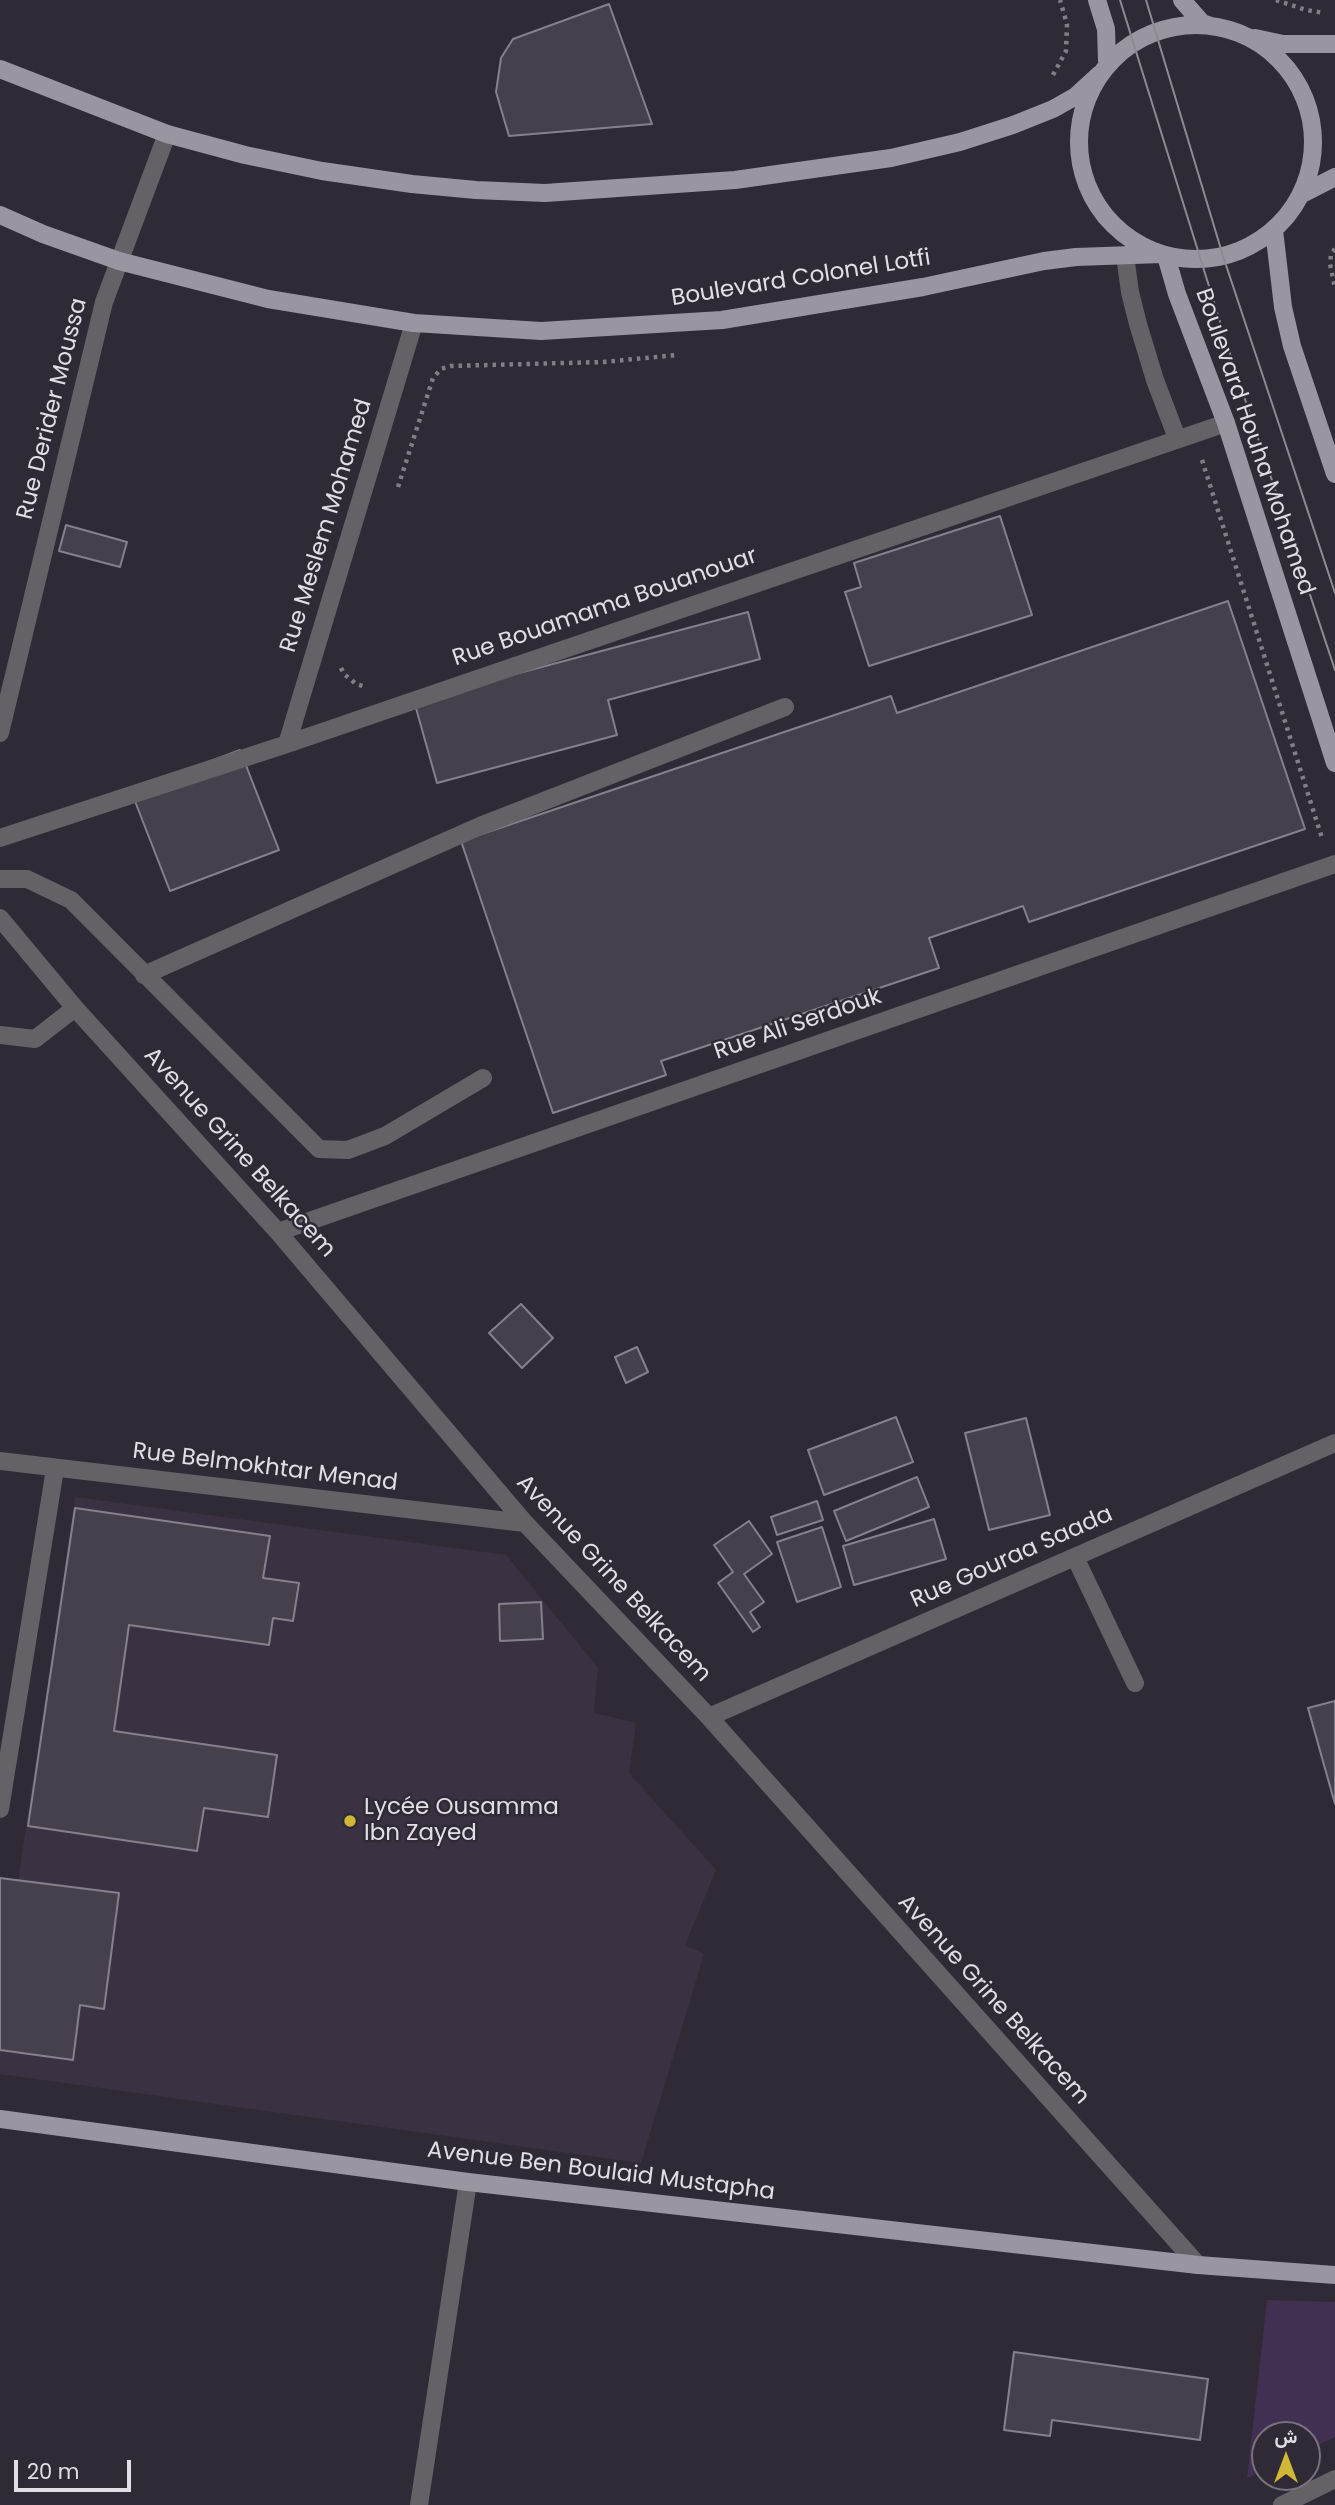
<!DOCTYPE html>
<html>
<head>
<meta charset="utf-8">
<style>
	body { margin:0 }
	#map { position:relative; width:1335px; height:2505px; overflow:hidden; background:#302a36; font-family:Poppins,Vazirmatn,sans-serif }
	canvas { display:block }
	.north { position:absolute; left:1251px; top:2421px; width:70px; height:70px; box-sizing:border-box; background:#302a36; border:2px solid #77727c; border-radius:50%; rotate:0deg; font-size:19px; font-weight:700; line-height:28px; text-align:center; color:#e1dee6 }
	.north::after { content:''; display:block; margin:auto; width:24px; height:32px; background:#d1b736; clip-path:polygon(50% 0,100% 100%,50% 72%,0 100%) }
	.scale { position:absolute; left:14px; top:2460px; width:117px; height:32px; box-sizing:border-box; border:4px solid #e1dee6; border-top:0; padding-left:9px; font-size:21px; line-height:24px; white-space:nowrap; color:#e1dee6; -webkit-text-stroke:5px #302a36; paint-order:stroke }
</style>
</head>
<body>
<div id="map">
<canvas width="1335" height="2505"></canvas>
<div class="north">ش</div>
<div class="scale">20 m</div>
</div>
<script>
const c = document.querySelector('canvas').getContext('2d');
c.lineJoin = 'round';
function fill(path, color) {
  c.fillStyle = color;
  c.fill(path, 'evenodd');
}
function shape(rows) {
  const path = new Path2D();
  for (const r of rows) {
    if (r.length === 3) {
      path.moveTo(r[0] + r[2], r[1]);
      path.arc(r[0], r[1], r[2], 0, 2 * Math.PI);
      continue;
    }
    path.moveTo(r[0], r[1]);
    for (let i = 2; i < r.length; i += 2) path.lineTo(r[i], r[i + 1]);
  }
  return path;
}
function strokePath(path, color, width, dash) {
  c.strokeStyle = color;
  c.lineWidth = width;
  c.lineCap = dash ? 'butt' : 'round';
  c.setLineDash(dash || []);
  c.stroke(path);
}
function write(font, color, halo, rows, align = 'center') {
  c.font = font + ' Poppins,sans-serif';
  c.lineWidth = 5;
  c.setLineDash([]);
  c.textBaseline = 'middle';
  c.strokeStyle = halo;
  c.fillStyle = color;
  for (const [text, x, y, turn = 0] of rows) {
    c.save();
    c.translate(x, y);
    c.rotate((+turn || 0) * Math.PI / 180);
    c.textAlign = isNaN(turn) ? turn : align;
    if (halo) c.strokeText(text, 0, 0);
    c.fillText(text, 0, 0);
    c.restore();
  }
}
fill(shape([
	[75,1497,506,1555,598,1668,594,1713,636,1723,629,1773,716,1870,685,1945,704,1954,641,2163,0,2074,0,2003]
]), '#3a3243');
fill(shape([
	[1267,2300,1335,2302,1335,2437,1307,2450,1307,2435,1265,2435,1265,2470,1247,2478]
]), '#423052');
const building = shape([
	[609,4,652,124,509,136,496,92,501,58,513,39,609,4],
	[1000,516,1032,615,869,666,845,592,861,587,854,563,1000,516],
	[66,525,127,542,120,567,59,551,66,525],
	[1228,601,1305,829,1029,922,1023,906,929,938,939,968,661,1061,666,1075,553,1113,461,841,891,696,897,713,1228,601],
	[748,612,760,659,608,700,617,735,437,783,414,701,748,612],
	[240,750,279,850,170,891,131,791,240,750],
	[521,1304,553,1338,522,1368,489,1333,521,1304],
	[637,1347,648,1372,626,1383,615,1357,637,1347],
	[896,1417,913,1462,824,1495,808,1450,896,1417],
	[1026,1418,1050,1515,989,1530,965,1433,1026,1418],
	[917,1477,929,1507,846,1541,834,1511,917,1477],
	[817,1501,823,1520,777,1535,771,1517,817,1501],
	[75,1508,270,1536,263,1578,299,1583,293,1621,273,1618,269,1645,129,1625,114,1731,277,1755,268,1817,204,1808,197,1851,28,1826,75,1508],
	[934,1519,946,1559,854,1585,843,1546,934,1519],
	[749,1521,772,1554,744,1574,764,1602,750,1612,760,1627,753,1632,718,1583,733,1572,714,1545,749,1521],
	[822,1527,841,1587,797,1602,777,1542,822,1527],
	[541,1602,543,1639,500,1641,499,1604,541,1602],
	[1335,1701,1335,1804,1308,1708,1335,1701],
	[0,1878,119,1893,104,2009,80,2005,73,2060,0,2050,0,1878],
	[1014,2352,1208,2379,1200,2440,1052,2420,1050,2436,1004,2430,1014,2352]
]);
fill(building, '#46404c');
strokePath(building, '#867f8d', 2);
strokePath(shape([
	[1276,0,1306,10,1324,13],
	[1053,75,1066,51,1067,24,1060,0],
	[1335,249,1331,254,1330,264,1335,288],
	[1202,460,1322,838],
	[398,487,433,378,441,369,451,366,603,362,677,355],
	[341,668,344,674,356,684,363,686]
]), '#827e88', 4.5, [3.5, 5]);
strokePath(shape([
	[1125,256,1130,292,1138,324,1155,380,1177,438],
	[0,733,104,302,167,134],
	[287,744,414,323],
	[0,838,287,744,1226,423],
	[0,879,27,879,71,900,319,1149,348,1150,385,1136,483,1078],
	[0,918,75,1008,278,1232,525,1523,709,1717,1198,2265],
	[144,975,480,826,785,707],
	[0,1035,35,1039,75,1008],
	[278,1232,1335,864],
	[0,1461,525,1523],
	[1075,1557,1135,1683],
	[709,1717,1335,1443],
	[0,1809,55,1469],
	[419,2505,468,2182],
	[1282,2505,1335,2479]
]), '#646167', 18);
strokePath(shape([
	[1097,0,1106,29,1107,61],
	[1182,0,1202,23,1211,26],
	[1196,142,117],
	[1255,38,1283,44,1335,44],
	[0,69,167,134,245,155,322,171,412,184,476,190,545,193,735,180,891,158,960,142,1013,125,1053,109,1076,96,1100,74],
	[1304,193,1335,177],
	[0,215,43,234,119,261,268,299,414,323,541,331,722,320,923,287,1044,261,1076,257,1161,254],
	[1274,230,1283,307,1292,346,1335,474],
	[1166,256,1177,294,1226,423,1335,763],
	[0,2119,468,2182,1198,2265,1335,2275]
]), '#9b95a1', 18);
strokePath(shape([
	[1120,0,1231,357,1335,670],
	[1146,0,1223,256,1335,593]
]), '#8e8a94', 2);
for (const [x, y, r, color] of [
	[350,1821,7,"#d1b736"]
]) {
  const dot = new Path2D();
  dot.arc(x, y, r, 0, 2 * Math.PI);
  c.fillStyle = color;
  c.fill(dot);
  strokePath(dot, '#302a36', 2.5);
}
write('23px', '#e1dee6', '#302a36', [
	["Boulevard Colonel Lotfi",801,279,-9],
	["Rue Derider Moussa",53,409,-76],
	["Boulevard Houha Mohamed",1254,442,71],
	["Rue Meslem Mohamed",327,526,-73],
	["Rue Bouamama Bouanouar",605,608,-19],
	["Rue Ali Serdouk",798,1025,-19],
	["Avenue Grine Belkacem",239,1153,48],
	["Rue Belmokhtar Menad",265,1468,7],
	["Rue Gouraa Saada",1012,1558,-24],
	["Avenue Grine Belkacem",613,1579,47],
	["Avenue Grine Belkacem",993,2000,48],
	["Avenue Ben Boulaid Mustapha",601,2172,7]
]);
write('23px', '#e1dee6', '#302a36', [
	["Lycée Ousamma",364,1808],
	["Ibn Zayed",364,1834]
], 'left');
</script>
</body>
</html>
